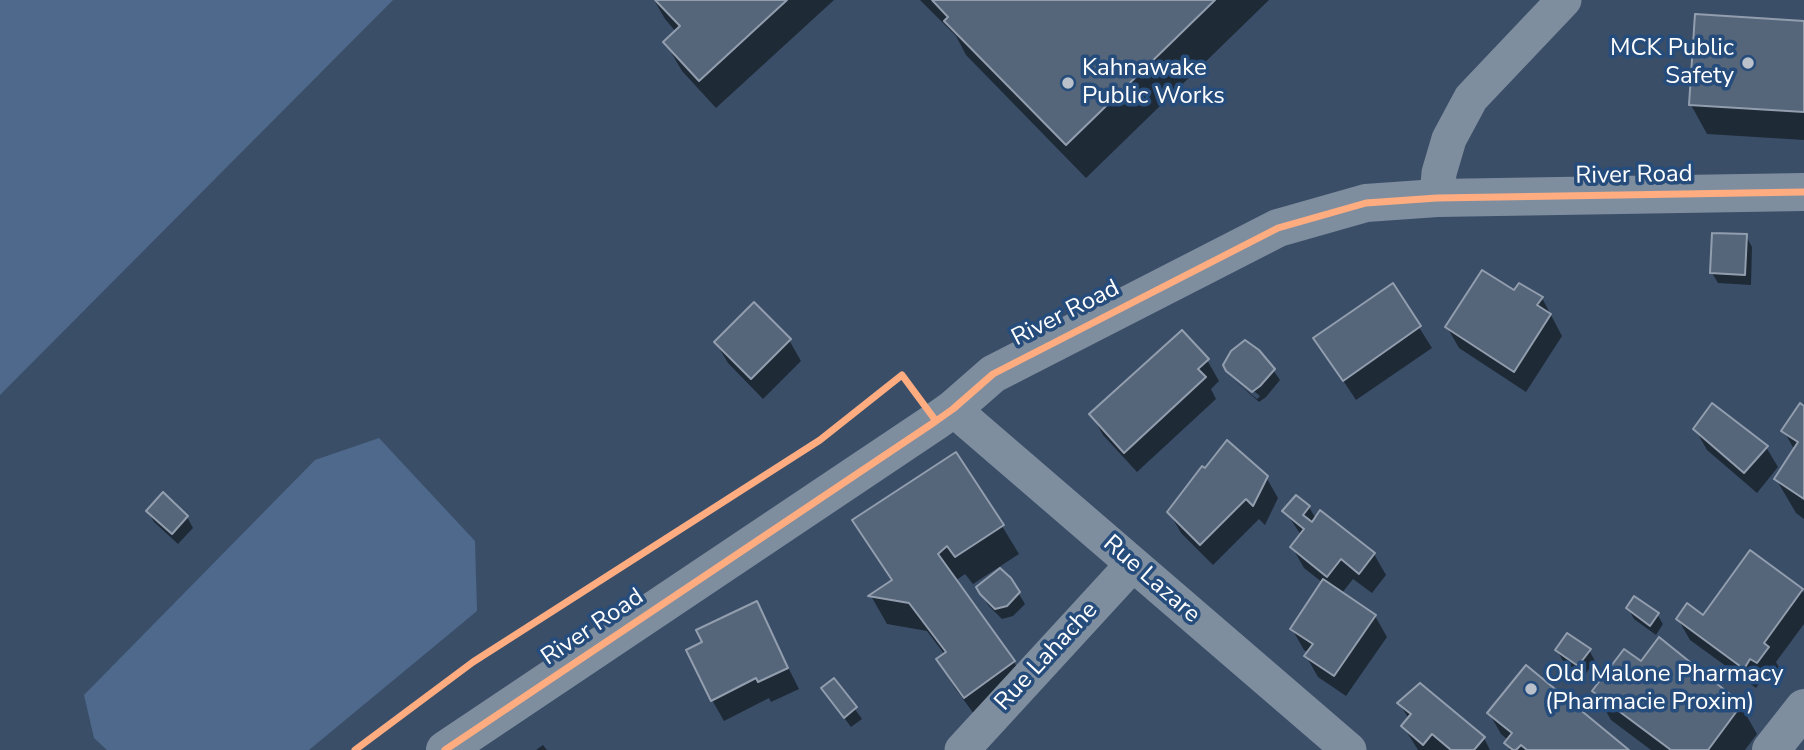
<!DOCTYPE html>
<html>
<head>
<meta charset="utf-8">
<style>
	body { margin:0 }
	canvas { display:block; background:#3a4e68 }
</style>
</head>
<body>
<canvas width="1804" height="750"></canvas>
<script>
const c = document.querySelector('canvas').getContext('2d');
c.lineJoin = 'round';
function fill(path, color) {
  c.fillStyle = color;
  c.fill(path, 'evenodd');
}
function shape(rows) {
  const path = new Path2D();
  for (const r of rows) {
    path.moveTo(r[0], r[1]);
    for (let i = 2; i < r.length; i += 2) path.lineTo(r[i], r[i + 1]);
  }
  return path;
}
function strokePath(path, color, width, dash) {
  c.strokeStyle = color;
  c.lineWidth = width;
  c.lineCap = dash ? 'butt' : 'round';
  c.setLineDash(dash || []);
  c.stroke(path);
}
function write(font, color, halo, rows, align = 'center') {
  c.font = font + ' "Nunito Sans",sans-serif';
  c.lineWidth = 7;
  c.setLineDash([]);
  c.textBaseline = 'middle';
  c.strokeStyle = halo;
  c.fillStyle = color;
  for (const [text, x, y, turn = 0] of rows) {
    c.save();
    c.translate(x, y);
    c.rotate((+turn || 0) * Math.PI / 180);
    c.textAlign = isNaN(turn) ? turn : align;
    if (halo) c.strokeText(text, 0, 0);
    c.fillText(text, 0, 0);
    c.restore();
  }
}
fill(shape([
	[0,0,393,0,0,395],
	[379,438,475,541,477,611,309,750,107,750,94,738,84,695,315,460]
]), '#4e698b');
fill(shape([
	[654,0,834,0,716,108,682,71,665,42,676,32,665,19],
	[920,0,1269,0,1086,178,966,55,956,36],
	[1804,22,1804,140,1707,134,1691,105],
	[1746,236,1752,247,1751,285,1718,283,1712,273],
	[1393,286,1432,348,1356,400,1315,338],
	[1514,293,1542,298,1562,336,1526,392,1459,348,1447,327],
	[789,340,801,361,763,399,728,363,716,343],
	[1207,360,1219,381,1211,389,1216,399,1137,472,1103,435,1091,414],
	[1273,370,1280,380,1266,397,1259,402,1233,379,1257,399,1260,396,1229,371],
	[1804,408,1804,519,1796,513,1776,479,1795,451,1784,431],
	[1695,429,1766,447,1778,467,1757,493,1707,450],
	[1266,477,1278,498,1265,525,1259,519,1213,565,1181,533,1169,512],
	[163,495,187,517,193,528,178,544,154,522,148,511],
	[1309,507,1316,519,1374,554,1386,575,1372,593,1353,579,1342,593,1375,616,1387,637,1346,696,1318,677,1306,656,1309,653,1304,650,1292,629,1323,583,1304,568,1292,547,1301,535,1285,511],
	[854,521,1002,526,1019,554,973,584,965,574,955,581,1014,662,1030,690,982,725,955,688,938,660,945,655,927,631,887,624,871,596,892,582],
	[1010,579,1025,604,1013,616,1002,619,988,605,981,594],
	[1802,590,1804,593,1804,624,1776,662,1780,669,1770,683,1763,678,1756,688,1690,640,1678,619,1703,617],
	[756,604,799,689,771,702,769,698,724,721,712,700,704,642],
	[1628,608,1657,614,1663,624,1656,635,1634,619],
	[1557,650,1589,650,1595,661,1584,676,1563,661],
	[834,680,862,719,851,727,823,689],
	[1594,691,1741,706,1757,734,1745,750,1651,750,1611,720],
	[1399,703,1484,738,1490,750,1418,750,1403,726,1409,719],
	[1489,713,1627,750,1510,750,1506,743,1508,740,1501,734],
	[543,745,547,750,536,750]
]), '#0007');
const building = shape([
	[655,0,787,0,699,81,663,42,680,26,655,0],
	[932,0,1215,0,1066,145,944,21,948,17,932,0],
	[1695,14,1804,21,1804,112,1689,105,1695,14],
	[1712,233,1747,234,1745,275,1710,273,1712,233],
	[1482,270,1514,290,1519,283,1543,297,1537,305,1551,314,1514,372,1445,327,1482,270],
	[1393,283,1421,326,1343,381,1313,338,1393,283],
	[754,302,791,339,751,379,714,342,754,302],
	[1182,330,1209,359,1198,369,1206,377,1124,453,1089,414,1182,330],
	[1245,340,1259,350,1275,369,1260,386,1252,392,1226,371,1223,365,1231,351,1245,340],
	[1712,403,1768,446,1744,473,1693,429,1712,403],
	[1800,403,1804,406,1804,499,1774,479,1798,442,1781,431,1800,403],
	[1227,440,1268,476,1253,506,1246,499,1200,545,1167,512,1202,466,1205,468,1227,440],
	[956,452,1004,525,955,557,947,546,938,554,1015,661,964,698,936,659,946,652,909,603,868,596,892,580,852,520,956,452],
	[163,492,188,516,172,534,146,511,163,492],
	[1296,495,1310,506,1303,515,1312,522,1320,510,1375,553,1359,574,1341,559,1327,577,1290,547,1304,529,1282,511,1296,495],
	[1750,550,1803,589,1764,643,1769,647,1757,663,1750,659,1744,669,1676,619,1687,603,1703,615,1750,550],
	[1000,568,1011,578,1020,592,1007,606,995,609,980,594,976,587,1000,568],
	[1323,579,1376,615,1334,676,1304,656,1313,644,1290,629,1323,579],
	[1634,596,1659,613,1650,626,1626,608,1634,596],
	[757,601,788,668,758,682,756,678,711,701,686,650,702,642,696,630,757,601],
	[1567,633,1591,649,1578,666,1555,650,1567,633],
	[1659,637,1742,704,1708,750,1671,750,1592,691,1624,649,1641,661,1659,637],
	[1526,665,1629,750,1527,750,1521,745,1516,750,1513,750,1504,743,1512,733,1487,713,1526,665],
	[834,678,857,707,844,718,821,688,834,678],
	[1420,683,1485,737,1474,750,1451,750,1432,734,1423,745,1401,726,1411,714,1397,703,1420,683]
]);
fill(building, '#55657a');
strokePath(building, '#929eae', 2);
strokePath(shape([
	[1437,198,1439,173,1449,139,1471,98,1564,0],
	[953,409,1349,750],
	[962,750,1132,565]
]), '#7f8e9f', 35);
strokePath(shape([
	[445,750,936,421,953,409,993,374,1278,228,1366,203,1437,198,1804,192],
	[1771,750,1804,708]
]), '#7f8e9f', 38);
strokePath(shape([
	[355,750,473,662,820,440,902,375,936,421],
	[445,750,936,421,953,409,993,374,1278,228,1366,203,1437,198,1804,192]
]), '#ffac80', 7);
for (const [x, y, r, color] of [
	[1748,63,7,"#bac1ca"],
	[1068,83,7,"#bac1ca"],
	[1531,689,7,"#bac1ca"]
]) {
  const dot = new Path2D();
  dot.arc(x, y, r, 0, 2 * Math.PI);
  c.fillStyle = color;
  c.fill(dot);
  strokePath(dot, '#264c7c', 2.5);
}
write('24px', '#fff', '#264c7c', [
	["MCK Public",1734,49,"right"],
	["Safety",1734,77,"right"],
	["Kahnawake",1082,69],
	["Public Works",1082,97],
	["Old Malone Pharmacy",1545,675],
	["(Pharmacie Proxim)",1545,703]
], 'left');
write('24px', '#fff', '#264c7c', [
	["River Road",1634,176,-1],
	["River Road",1066,314,-27],
	["Rue Lazare",1151,580,41],
	["River Road",593,628,-34],
	["Rue Lahache",1047,657,-47]
]);
</script>
</body>
</html>
